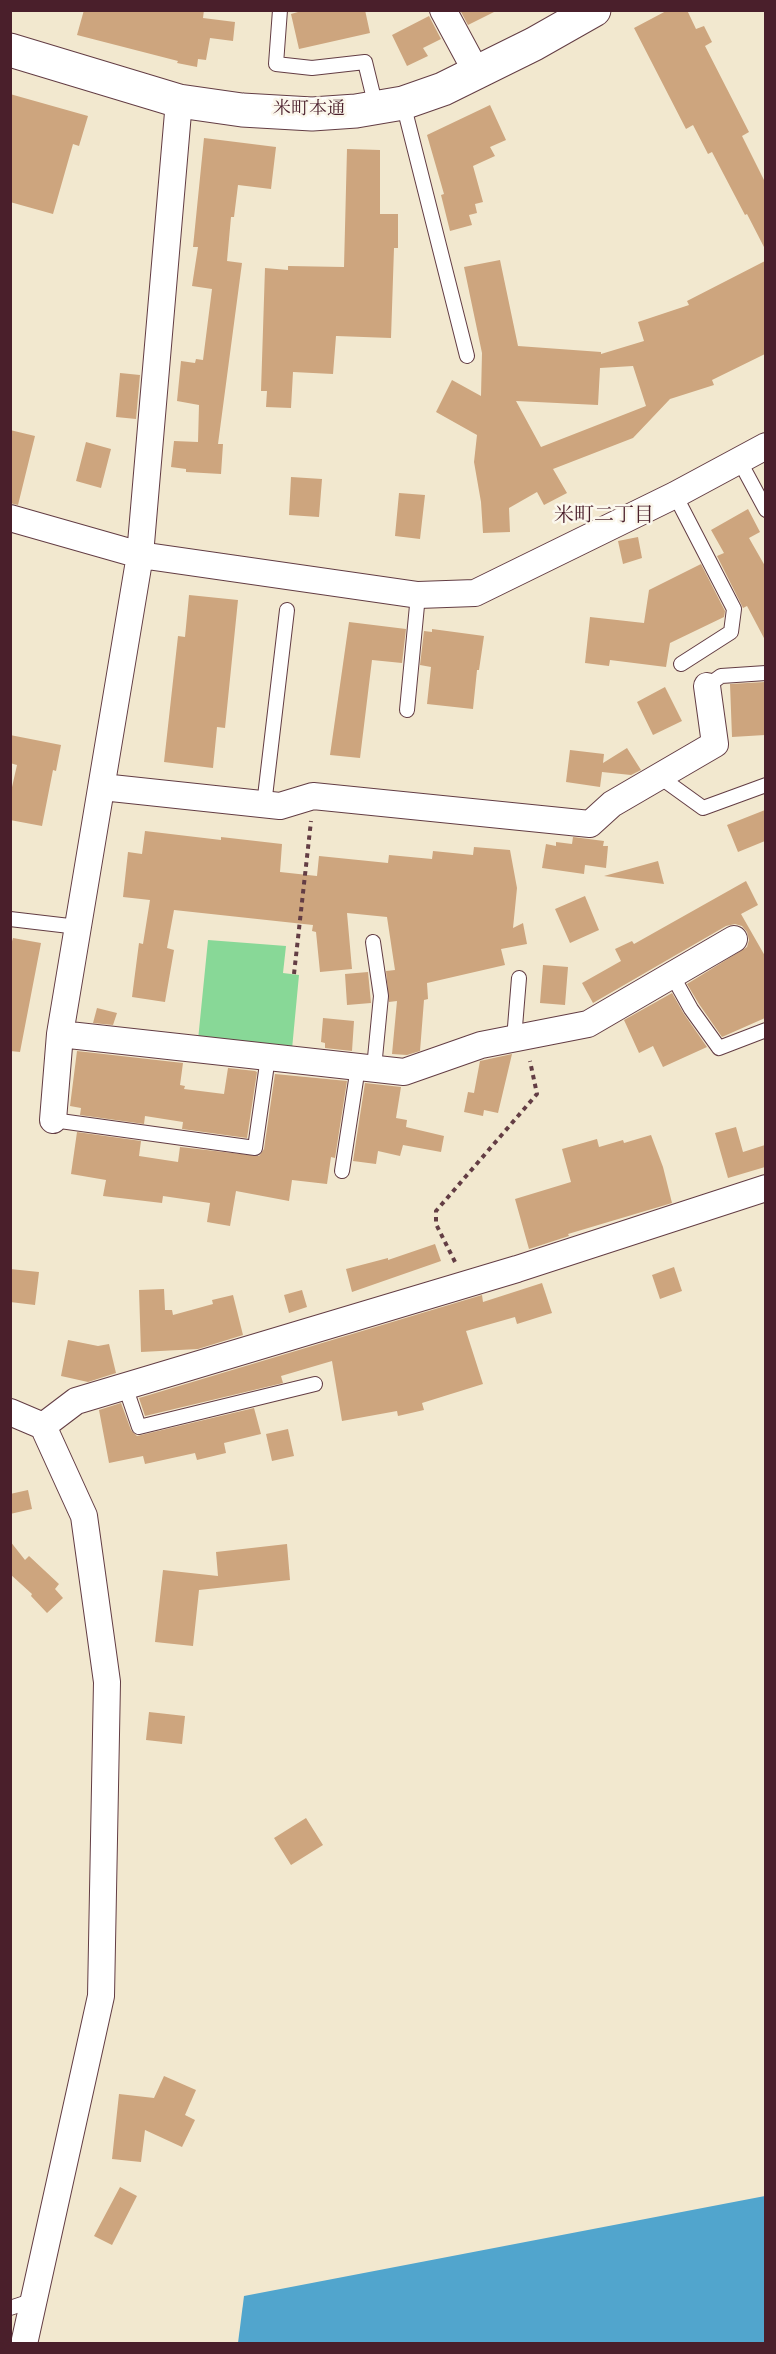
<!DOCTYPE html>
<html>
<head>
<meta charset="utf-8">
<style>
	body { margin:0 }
	#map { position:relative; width:776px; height:2354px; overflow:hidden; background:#f2e8cf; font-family:"Sorts Mill Goudy",serif }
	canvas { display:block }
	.frame { position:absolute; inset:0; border:12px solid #4a1f2b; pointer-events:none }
</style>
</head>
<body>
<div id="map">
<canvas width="776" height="2354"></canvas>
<div class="frame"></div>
</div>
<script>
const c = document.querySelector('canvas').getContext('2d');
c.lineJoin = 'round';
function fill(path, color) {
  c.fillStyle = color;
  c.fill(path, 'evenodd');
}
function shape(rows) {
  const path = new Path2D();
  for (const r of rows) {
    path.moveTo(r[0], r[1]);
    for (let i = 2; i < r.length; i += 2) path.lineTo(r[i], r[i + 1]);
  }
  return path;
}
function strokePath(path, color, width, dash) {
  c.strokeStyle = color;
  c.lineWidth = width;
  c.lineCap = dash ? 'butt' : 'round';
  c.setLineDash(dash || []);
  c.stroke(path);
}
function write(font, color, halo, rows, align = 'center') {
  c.font = font + ' "Sorts Mill Goudy","Noto Serif JP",serif';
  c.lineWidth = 5;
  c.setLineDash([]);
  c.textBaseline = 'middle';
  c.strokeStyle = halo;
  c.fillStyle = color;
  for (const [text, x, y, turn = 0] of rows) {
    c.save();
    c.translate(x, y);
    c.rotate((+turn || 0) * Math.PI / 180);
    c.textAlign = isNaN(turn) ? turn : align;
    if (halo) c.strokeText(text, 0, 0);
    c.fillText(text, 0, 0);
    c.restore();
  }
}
fill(shape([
	[208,940,286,946,283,973,299,975,292,1049,198,1040]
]), '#88d897');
fill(shape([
	[765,2196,765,2343,238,2343,244,2296]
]), '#51a5cd');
fill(shape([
	[84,10,204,10,203,18,235,22,233,41,210,38,206,60,198,59,197,67,177,63,178,61,77,35],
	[305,10,365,10,370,33,299,49,291,14],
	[460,10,498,10,468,25],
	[668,10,687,10,696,29,704,26,712,42,705,46,749,132,742,136,765,182,765,249,747,214,745,215,712,152,708,154,693,125,686,129,634,28],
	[429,16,441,39,423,48,428,56,407,66,392,35],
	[10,94,88,116,79,146,73,144,53,214,10,202],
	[490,105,506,140,490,147,495,156,473,166,483,202,475,204,477,213,469,215,472,225,450,231,441,195,444,194,427,135],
	[204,138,276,147,271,189,238,185,234,217,231,217,227,261,242,263,218,444,223,444,221,474,186,472,186,469,171,467,174,441,198,442,199,405,177,401,181,361,195,363,196,359,203,360,212,289,192,286,198,247,193,247],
	[347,149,380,150,380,214,398,214,398,248,394,248,391,338,336,336,333,374,293,372,291,408,266,407,267,391,261,391,265,268,288,270,288,266,344,267],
	[500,260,518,346,601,352,601,354,644,341,638,322,689,305,687,301,765,261,765,354,712,380,714,385,670,399,633,438,553,469,567,493,544,505,537,492,509,508,510,532,483,533,481,502,474,462,477,435,436,412,452,380,481,396,482,353,464,267],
	[633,366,646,406,541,447,516,401,598,405,600,368],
	[120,373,140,375,136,419,116,417],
	[10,430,35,436,18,505,10,503],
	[86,442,111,449,101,488,76,481],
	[291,477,322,479,319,517,289,515],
	[399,493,425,495,420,539,395,536],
	[748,509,760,532,749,538,765,566,765,640,747,606,743,608,717,556,724,553,711,530],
	[638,537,642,558,623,564,618,541],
	[701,564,725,611,724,617,670,643,666,667,610,660,609,666,585,663,590,617,644,623,649,590],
	[189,595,238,600,225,728,217,727,213,768,164,762,178,636,185,637],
	[349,622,406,629,402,663,372,660,360,758,330,755],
	[432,629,484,636,479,670,477,670,473,709,427,704,431,667,420,665,424,631,432,632],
	[765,682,765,735,732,737,730,684],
	[665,687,682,721,653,735,637,702],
	[10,735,61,745,56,771,53,770,42,826,10,820,10,796,17,765,10,763],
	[627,748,641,770,631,775,602,772,600,787,566,782,570,750,604,754,603,763],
	[765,810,765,841,738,852,727,825],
	[145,831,221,840,221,837,282,844,280,872,317,876,319,856,388,863,389,855,432,859,433,851,473,855,474,847,510,850,517,888,513,928,523,923,527,944,501,949,505,965,427,983,428,999,424,1000,420,1051,407,1055,392,1054,397,1001,389,1002,386,971,395,970,387,917,347,913,352,969,320,972,316,932,312,931,313,925,174,910,167,948,174,950,165,1002,132,997,139,943,143,944,150,900,123,897,128,852,142,854],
	[573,837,604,841,603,846,608,846,606,868,585,865,584,874,542,868,546,844,556,846,556,842,572,844],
	[658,861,664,884,604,876],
	[746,881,758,905,741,914,765,956,765,1018,722,1037,699,1004,687,984,747,947,749,940,747,932,742,926,735,924,726,926,593,1003,582,983,621,961,615,949,632,941,634,944],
	[585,896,599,930,570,943,555,909],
	[13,938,41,943,20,1052,10,1051,10,948],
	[543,965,568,967,565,1005,540,1003],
	[368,972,371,1003,347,1005,345,974],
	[672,993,684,1014,707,1047,663,1067,653,1046,639,1053,624,1020],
	[97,1008,117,1013,113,1025,93,1023],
	[323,1018,354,1021,352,1051,325,1048,325,1043,321,1042],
	[77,1051,183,1063,180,1085,185,1086,184,1089,224,1094,228,1068,255,1071,257,1072,247,1138,182,1129,183,1122,145,1116,144,1124,80,1115,81,1108,70,1106],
	[512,1054,498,1113,484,1110,483,1116,464,1112,468,1092,474,1093,480,1061],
	[275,1074,347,1081,335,1158,331,1157,327,1184,292,1180,289,1201,236,1191,230,1226,207,1222,210,1203,163,1196,162,1203,103,1196,106,1180,71,1174,77,1132,141,1141,139,1156,178,1162,180,1147,259,1156,264,1149],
	[365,1083,401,1087,396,1118,407,1120,406,1127,444,1136,441,1152,403,1145,400,1156,378,1151,376,1164,353,1161],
	[736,1127,743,1152,765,1145,765,1167,728,1178,715,1133],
	[651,1135,663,1167,672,1203,568,1234,569,1236,529,1249,515,1199,571,1182,562,1149,597,1139,599,1147,623,1140,624,1143],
	[435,1244,441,1261,352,1292,346,1269,388,1258,388,1260],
	[674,1267,682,1291,660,1299,652,1275],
	[10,1269,39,1272,35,1305,10,1302],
	[542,1283,552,1313,517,1324,515,1317,466,1331,483,1384,422,1403,424,1410,398,1416,397,1411,342,1421,332,1361,281,1376,283,1383,145,1416,139,1398,482,1295,483,1302],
	[164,1289,165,1310,172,1310,173,1315,213,1304,212,1300,233,1295,243,1335,198,1349,141,1352,139,1290],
	[302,1290,307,1307,289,1313,284,1295],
	[68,1340,98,1346,109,1344,116,1373,88,1382,61,1376],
	[121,1403,131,1430,137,1436,254,1408,261,1434,224,1443,226,1453,197,1460,195,1453,145,1464,143,1456,109,1463,99,1410],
	[288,1429,294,1456,272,1461,266,1434],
	[28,1490,32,1509,10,1514,10,1494],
	[10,1541,25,1560,29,1556,59,1584,55,1589,63,1598,47,1613,31,1596,32,1594,10,1574],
	[287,1544,290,1580,199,1590,193,1646,155,1642,163,1570,218,1576,216,1552],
	[149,1712,185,1716,182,1744,146,1740],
	[306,1818,323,1845,291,1865,274,1838],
	[164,2076,196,2090,185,2115,195,2120,182,2147,145,2130,141,2162,112,2159,119,2094,154,2098],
	[120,2187,137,2196,112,2245,94,2236]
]), '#cda57e');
const service = shape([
	[280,10,276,64,312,68,365,62,376,107],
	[403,103,467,356],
	[739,460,766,510],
	[675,495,734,609,731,632,681,664],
	[707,686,721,676,766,673],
	[407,710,418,595],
	[660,777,703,808,766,785],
	[264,805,287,610],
	[10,919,78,927],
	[373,942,381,996,374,1068],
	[672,975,691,1009,719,1048,766,1030],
	[514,1039,519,978],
	[53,1120,255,1148,268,1057],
	[342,1171,358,1067],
	[125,1386,139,1427,315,1384],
	[10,2308,34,2300]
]);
const minor = shape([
	[443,10,477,73],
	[10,518,140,555,418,595,475,593,675,495,766,446],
	[102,787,280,806,313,796,590,824,612,804,715,744,707,686],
	[60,1034,404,1072,481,1045,588,1024,734,939],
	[53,1120,60,1034,140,555,179,101],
	[10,1412,43,1426,84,1516,107,1682,101,1996,24,2344],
	[43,1426,76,1401,517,1269,766,1188]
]);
const tertiary = shape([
	[10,50,179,101,242,110,312,114,356,111,403,103,443,89,534,44,594,10]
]);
strokePath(service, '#633d44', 16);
strokePath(minor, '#633d44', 28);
strokePath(tertiary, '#633d44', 35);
strokePath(shape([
	[294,974,311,821],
	[455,1262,436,1224,436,1211,537,1094,530,1061]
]), '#633d44', 4, [4.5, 4.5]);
strokePath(service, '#fff', 14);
strokePath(minor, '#fff', 26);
strokePath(tertiary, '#fff', 33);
write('18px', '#4a1f2b', '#fbf7ec', [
	["米町本通",309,111]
]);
write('20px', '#4a1f2b', '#fbf7ec', [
	["米町二丁目",604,518]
]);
</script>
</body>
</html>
